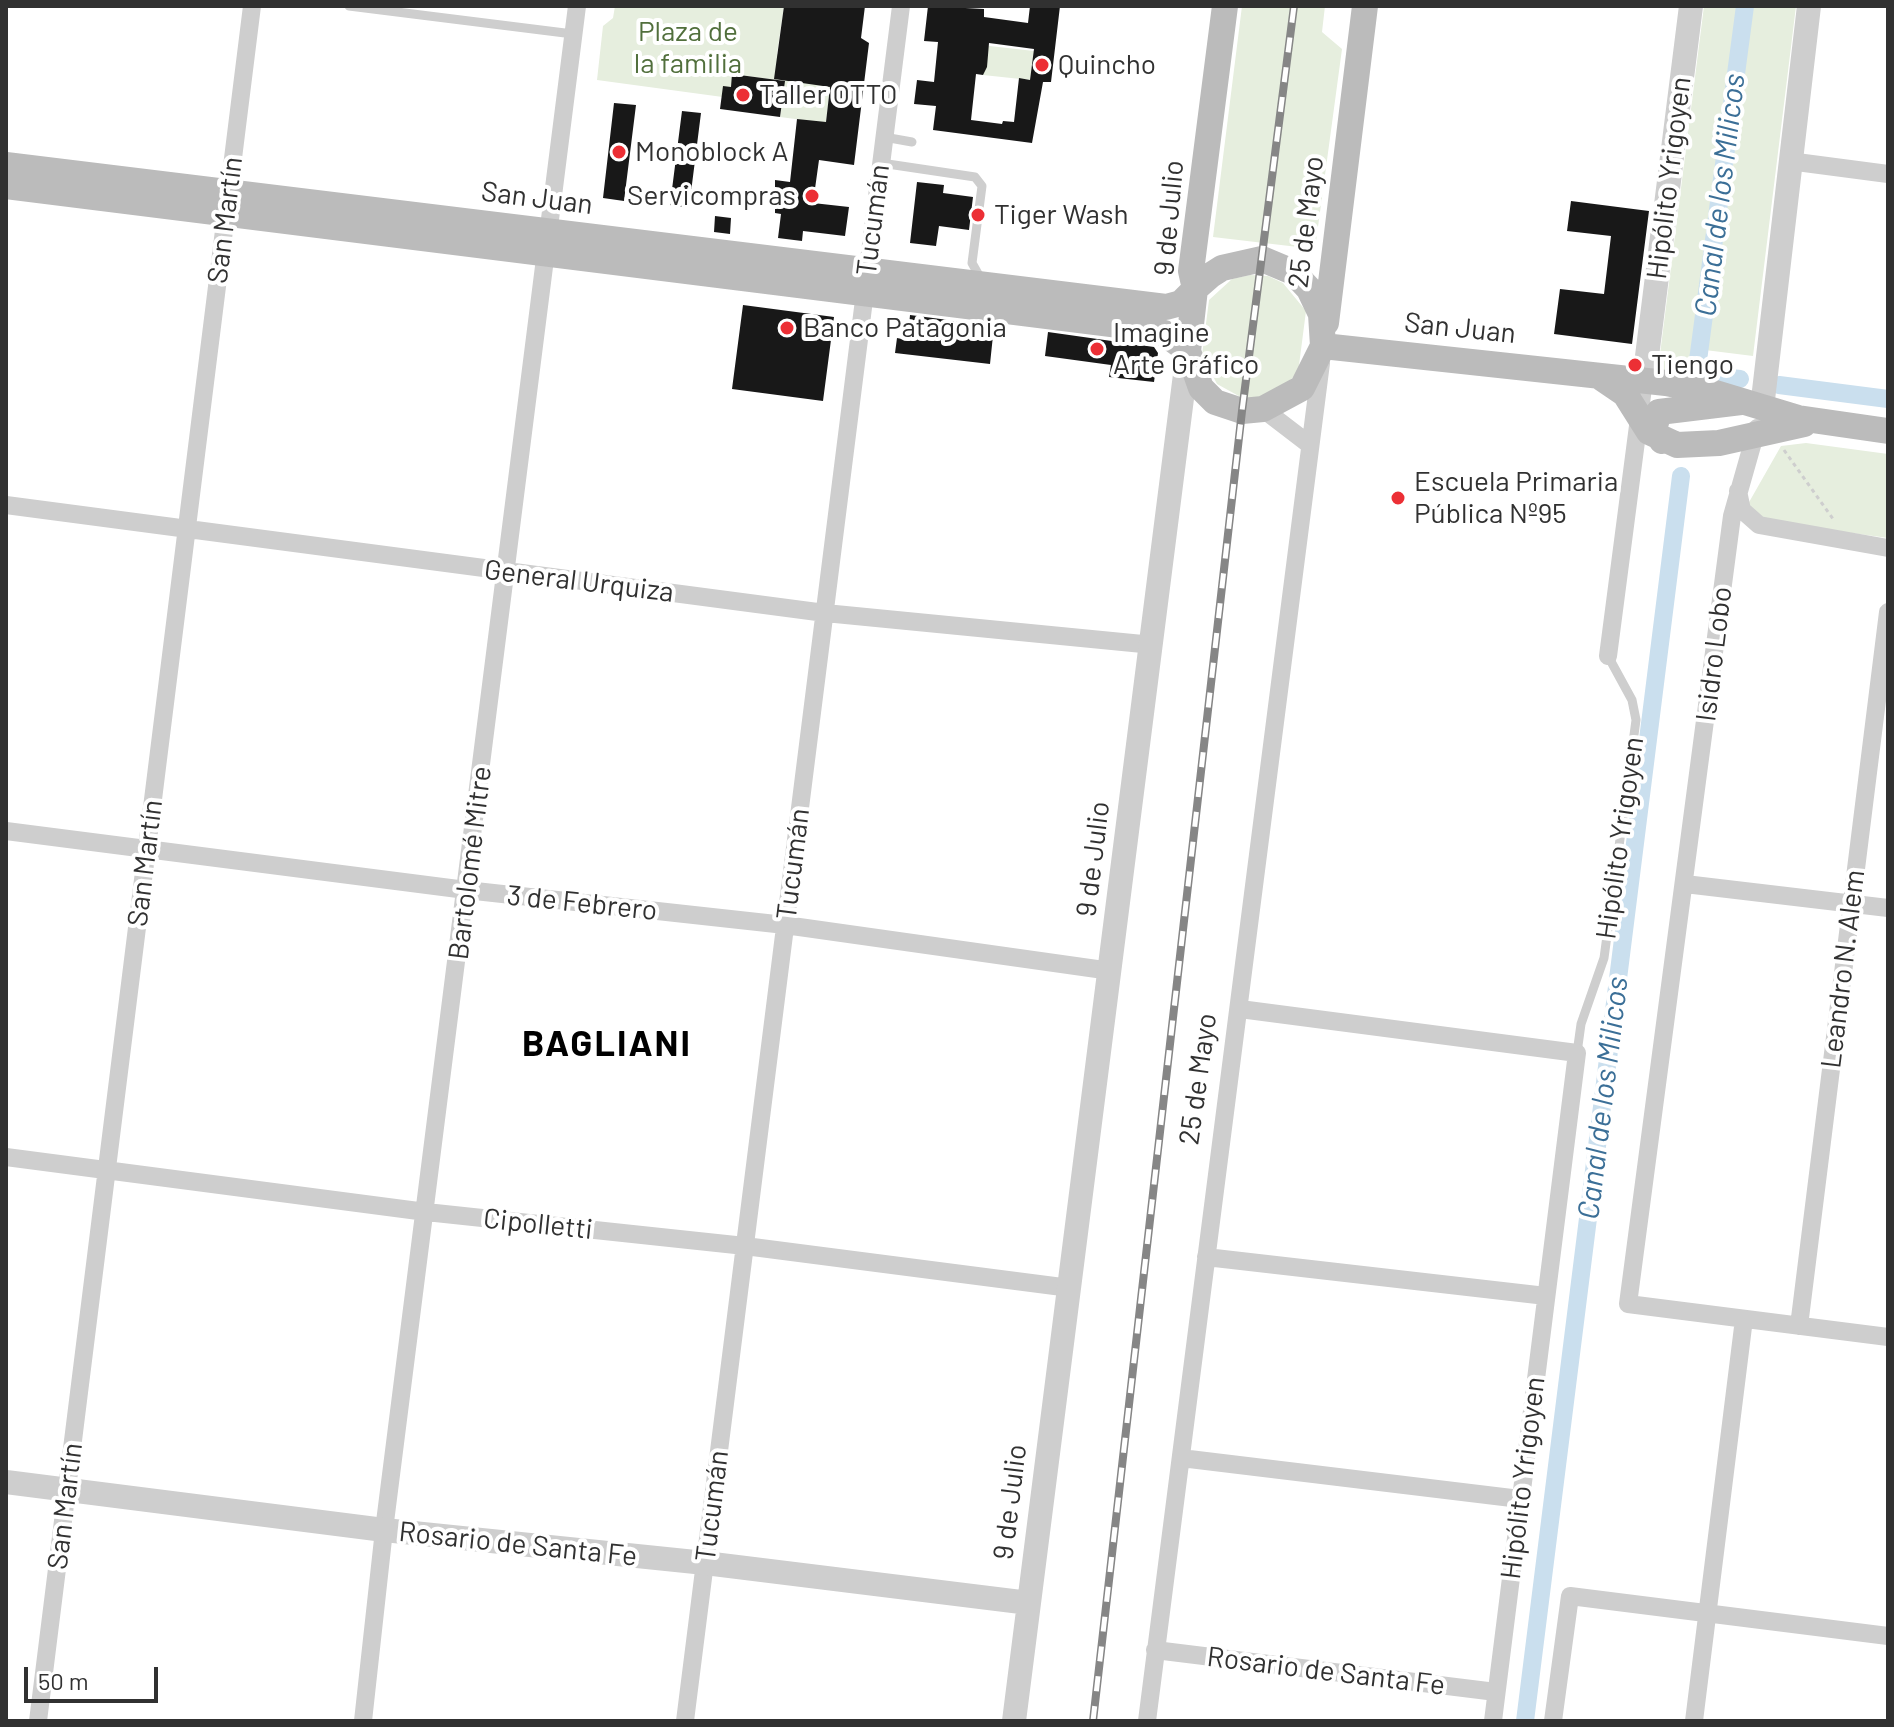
<!DOCTYPE html>
<html>
<head>
<meta charset="utf-8">
<style>
	body { margin:0 }
	#map { position:relative; width:1894px; height:1727px; overflow:hidden; background:#fff; font-family:Barlow,sans-serif }
	canvas { display:block }
	.frame { position:absolute; inset:0; border:8px solid #313131; pointer-events:none }
	.scale { position:absolute; left:24px; top:1667px; width:134px; height:36px; box-sizing:border-box; border:4px solid #313131; border-top:0; padding-left:10px; font-size:24px; line-height:28px; white-space:nowrap; color:#313131; -webkit-text-stroke:6px #fff; paint-order:stroke }
</style>
</head>
<body>
<div id="map">
<canvas width="1894" height="1727"></canvas>
<div class="frame"></div>
<div class="scale">50 m</div>
</div>
<script>
const c = document.querySelector('canvas').getContext('2d');
c.lineJoin = 'round';
function fill(path, color) {
  c.fillStyle = color;
  c.fill(path, 'evenodd');
}
function shape(rows) {
  const path = new Path2D();
  for (const r of rows) {
    path.moveTo(r[0], r[1]);
    for (let i = 2; i < r.length; i += 2) path.lineTo(r[i], r[i + 1]);
  }
  return path;
}
function strokePath(path, color, width, dash) {
  c.strokeStyle = color;
  c.lineWidth = width;
  c.lineCap = dash ? 'butt' : 'round';
  c.setLineDash(dash || []);
  c.stroke(path);
}
function write(font, color, halo, rows, align = 'center') {
  c.font = font + ' Barlow,sans-serif';
  c.lineWidth = 8;
  c.setLineDash([]);
  c.textBaseline = 'middle';
  c.strokeStyle = halo;
  c.fillStyle = color;
  for (const [text, x, y, turn = 0] of rows) {
    c.save();
    c.translate(x, y);
    c.rotate((+turn || 0) * Math.PI / 180);
    c.textAlign = isNaN(turn) ? turn : align;
    if (halo) c.strokeText(text, 0, 0);
    c.fillText(text, 0, 0);
    c.restore();
  }
}
fill(shape([
	[615,6,784,6,777,54,830,87,826,123,780,117,784,81,733,74,730,98,597,80,603,26,613,18],
	[1242,6,1325,6,1322,32,1342,49,1315,249,1213,237],
	[1704,6,1796,6,1753,356,1697,349,1693,375,1665,372,1659,362],
	[981,45,1034,51,1030,80,983,75],
	[1250,275,1268,276,1283,283,1306,311,1298,373,1274,394,1246,400,1217,384,1202,355,1209,300,1232,279],
	[1806,443,1888,454,1888,538,1757,520,1748,504,1781,446]
]), '#e6eede');
strokePath(shape([
	[1697,374,1740,379],
	[1695,383,1745,6],
	[1779,385,1888,399],
	[1525,1721,1681,476]
]), '#cadfee', 18);
fill(shape([
	[784,6,865,6,861,38,869,43,854,165,819,160,813,203,849,207,845,236,803,231,802,241,778,238,781,214,775,213,775,180,790,182,797,119,826,122,830,87,774,79],
	[928,6,984,9,984,17,1028,23,1030,6,1060,6,1051,82,1043,82,1032,143,933,130,936,106,914,104,917,80,934,82,938,42,924,41],
	[989,43,1034,49,1030,80,1019,78,1014,122,1003,121,1002,124,971,120,976,74,983,75,987,67],
	[732,74,785,81,780,117,720,109,723,86,731,87],
	[614,103,636,105,624,201,603,198],
	[682,111,701,113,689,208,670,205],
	[917,182,944,185,943,193,973,197,969,230,939,226,936,246,910,243],
	[1571,201,1649,211,1632,344,1554,334,1560,289,1604,294,1611,236,1567,231],
	[715,216,731,218,730,234,714,232],
	[743,305,834,317,823,401,732,389],
	[910,315,994,326,990,364,895,353,897,338,902,339,904,325,909,326],
	[1048,332,1154,347,1158,353,1154,382,1109,377,1111,365,1045,356]
]), '#181818');
strokePath(shape([
	[1784,450,1833,519]
]), '#cecece', 3, [4, 4]);
strokePath(shape([
	[349,6,573,34],
	[884,137,912,142],
	[881,163,975,177,982,186,972,263,981,279],
	[1577,1053,1581,1024,1604,958,1636,720,1632,700,1608,656]
]), '#cecece', 9);
strokePath(shape([
	[1789,161,1888,174],
	[1263,409,1310,445],
	[1757,428,1732,516,1628,1304,1888,1337],
	[1738,491,1742,510,1759,525,1888,548],
	[6,505,825,613,1153,645],
	[1608,656,1644,380],
	[6,831,466,890,785,925,1111,971],
	[1685,884,1888,908],
	[1240,1009,1577,1053,1493,1721],
	[6,1157,426,1212,745,1246,1070,1288],
	[1206,1257,1546,1296],
	[1799,1326,1888,612],
	[1181,1458,1520,1499],
	[1155,1650,1496,1692],
	[38,1721,252,6],
	[363,1721,384,1530,577,6],
	[685,1721,901,6],
	[1147,1721,1321,363],
	[1553,1721,1570,1596,1888,1636],
	[1694,1721,1744,1319]
]), '#cecece', 18);
strokePath(shape([
	[1644,380,1691,6],
	[1762,408,1809,6],
	[6,1482,384,1530,705,1563,1029,1603],
	[1014,1721,1188,351]
]), '#cecece', 24);
strokePath(shape([
	[6,165,1166,307,1181,303,1195,289,1211,275,1222,268,1262,259,1293,272,1309,289,1321,314,1323,346,1302,388,1263,409,1242,411,1215,402,1201,388,1188,351,1195,289,1191,271,1225,6],
	[6,186,1143,328,1164,333,1188,351],
	[1326,323,1365,6],
	[1323,346,1666,383,1712,392,1798,418,1888,431],
	[1600,377,1625,394,1649,432,1677,445,1719,443,1804,424],
	[1662,441,1654,429,1659,412,1741,402]
]), '#bbb', 26);
const rail = shape([
	[1093,1721,1242,411,1294,6]
]);
strokePath(rail, '#868686', 8);
strokePath(rail, '#fff', 5, [15]);
for (const [x, y, r, color] of [
	[1042,65,8,"#ec2f35"],
	[743,95,8,"#ec2f35"],
	[619,152,8,"#ec2f35"],
	[812,196,8,"#ec2f35"],
	[978,215,8,"#ec2f35"],
	[787,328,8,"#ec2f35"],
	[1097,349,8,"#ec2f35"],
	[1635,365,8,"#ec2f35"],
	[1398,498,8,"#ec2f35"]
]) {
  const dot = new Path2D();
  dot.arc(x, y, r, 0, 2 * Math.PI);
  c.fillStyle = color;
  c.fill(dot);
  strokePath(dot, '#fff', 3);
}
write('28px', '#516f3c', '#fff', [
	["Plaza de",688,32],
	["la familia",688,64]
]);
write('28px', '#313131', '#fff', [
	["Quincho",1058,65],
	["Taller OTTO",759,95],
	["Monoblock A",635,152],
	["Servicompras",796,196,"right"],
	["Tiger Wash",994,215],
	["Banco Patagonia",803,328],
	["Imagine",1113,333],
	["Arte Gráfico",1113,365],
	["Tiengo",1651,365],
	["Escuela Primaria",1414,482],
	["Pública Nº95",1414,514]
], 'left');
write('28px', '#313131', '#fff', [
	["Hipólito Yrigoyen",1669,178,-83],
	["San Juan",537,198,7],
	["9 de Julio",1169,218,-85],
	["San Martín",225,220,-83],
	["Tucumán",873,220,-83],
	["25 de Mayo",1306,222,-83],
	["San Juan",1460,328,6],
	["General Urquiza",579,581,7],
	["Isidro Lobo",1714,654,-83],
	["Hipólito Yrigoyen",1620,838,-82],
	["9 de Julio",1093,859,-83],
	["San Martín",145,863,-83],
	["Bartolomé Mitre",470,863,-83],
	["Tucumán",793,864,-83],
	["3 de Febrero",582,903,6],
	["Leandro N. Alem",1843,969,-83],
	["25 de Mayo",1198,1079,-82],
	["Cipolletti",538,1224,6],
	["Hipólito Yrigoyen",1523,1478,-83],
	["9 de Julio",1010,1502,-83],
	["San Martín",65,1506,-83],
	["Tucumán",712,1506,-83],
	["Rosario de Santa Fe",518,1544,6],
	["Rosario de Santa Fe",1326,1671,7]
]);
write('italic 30px', '#3b6f97', '#fff', [
	["Canal de los Milicos",1720,195,-83],
	["Canal de los Milicos",1603,1098,-83]
]);
c.letterSpacing = '2px';
write('bold 36px', '#000', '#fff', [
	["BAGLIANI",607,1044]
]);
c.letterSpacing = '0px';
</script>
</body>
</html>
